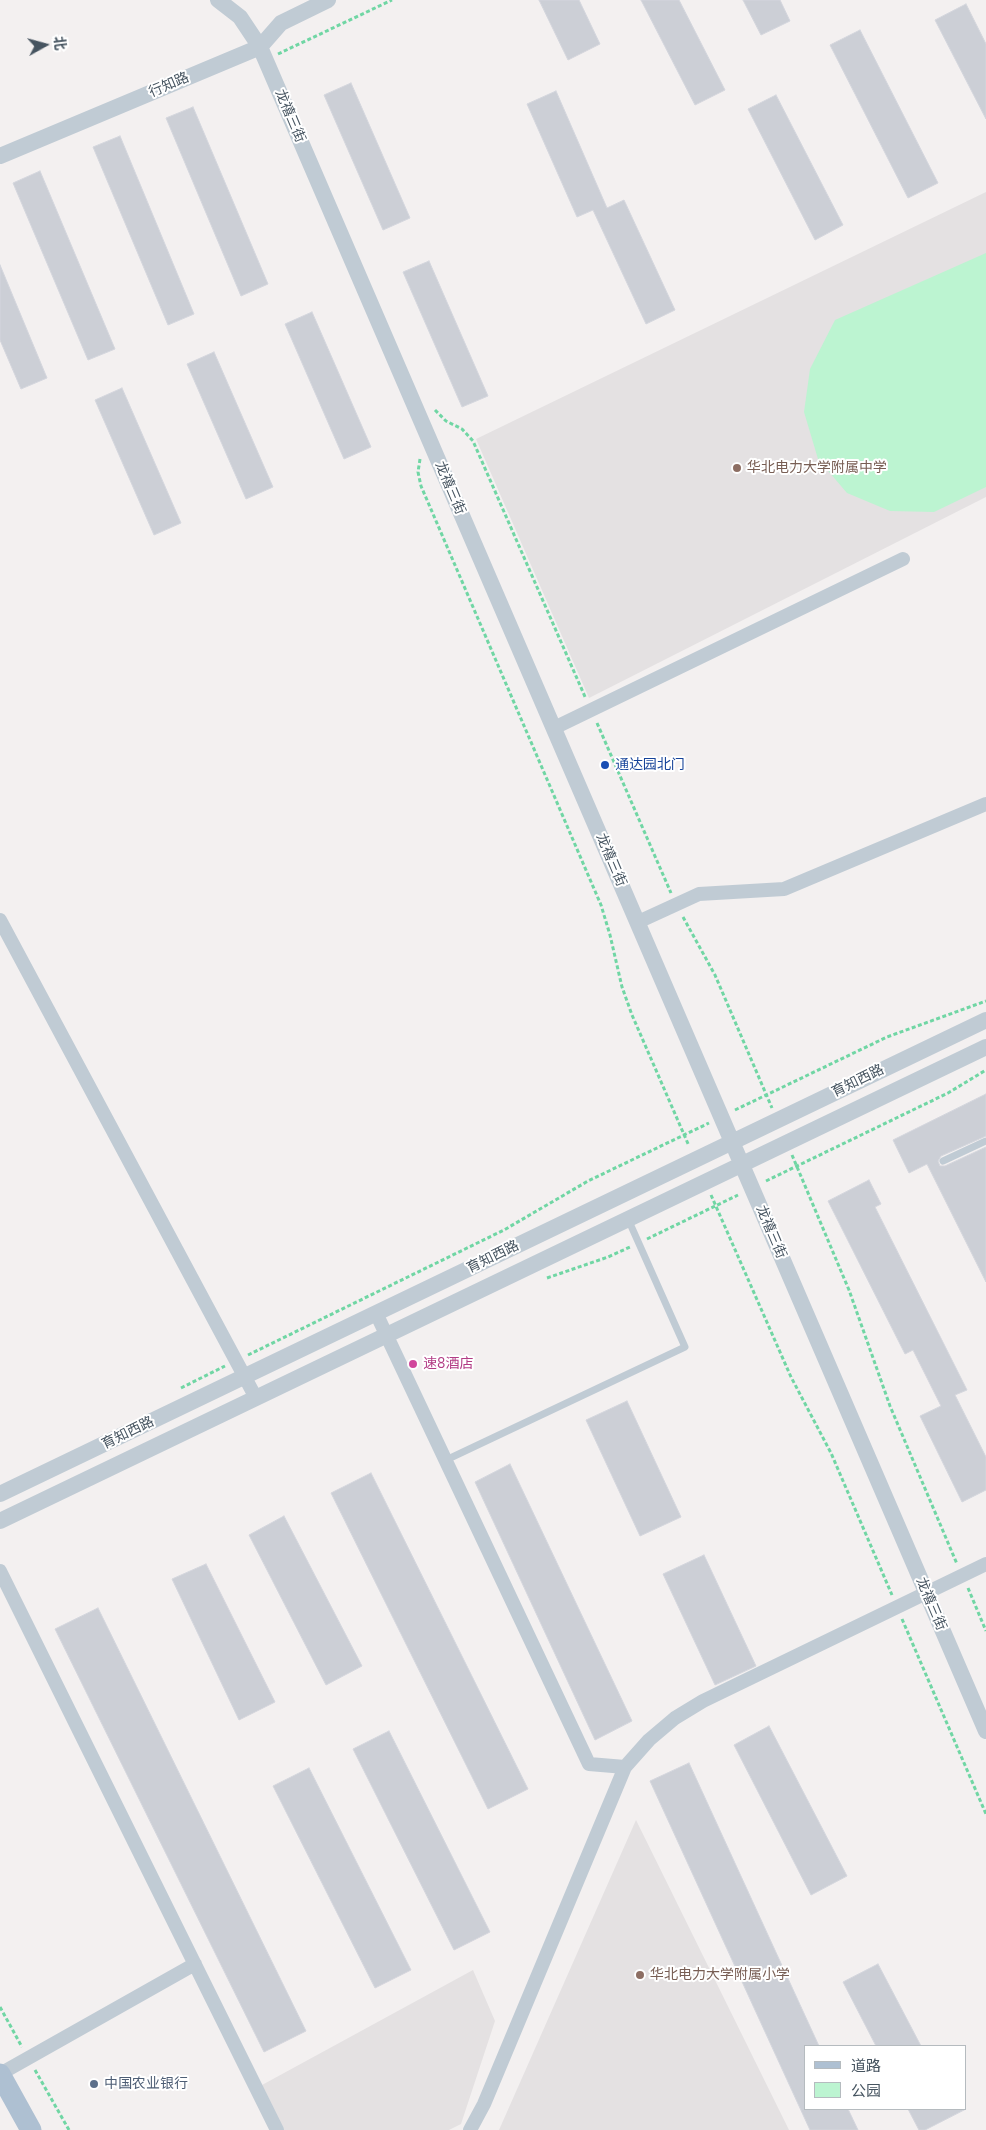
<!DOCTYPE html>
<html>
<head>
<meta charset="utf-8">
<style>
	body { margin:0 }
	#map { position:relative; width:986px; height:2130px; overflow:hidden; background:#f3f0f0; font-family:"IBM Plex Sans","Noto Sans SC",sans-serif }
	canvas { display:block }
	.legend { position:absolute; left:804px; top:2045px; width:162px; height:65px; box-sizing:border-box; background:#fff; border:1px solid #b5bbbf; margin:0; padding:6px 9px; list-style:none; font-size:15px; color:#465460 }
	.legend li { display:flex; align-items:center; gap:10px; height:25px }
	.legend b { width:25px; border:1px solid #b5bbbf }
	.north { position:absolute; left:20px; top:20px; width:50px; height:50px; -webkit-text-stroke:4px #fff; paint-order:stroke; rotate:83deg; font-size:14px; font-weight:700; line-height:20px; text-align:center; color:#465460 }
	.north::after { content:''; display:block; margin:auto; width:18px; height:22px; background:#465460; clip-path:polygon(50% 0,100% 100%,50% 72%,0 100%) }
</style>
</head>
<body>
<div id="map">
<canvas width="986" height="2130"></canvas>
<ul class="legend">
<li><b style="height:6px;background:#aec0d2"></b>道路</li>
<li><b style="height:14px;background:#bcf4d1"></b>公园</li>
</ul>
<div class="north">北</div>
</div>
<script>
const c = document.querySelector('canvas').getContext('2d');
c.lineJoin = 'round';
function fill(path, color) {
  c.fillStyle = color;
  c.fill(path, 'evenodd');
}
function shape(rows) {
  const path = new Path2D();
  for (const r of rows) {
    path.moveTo(r[0], r[1]);
    for (let i = 2; i < r.length; i += 2) path.lineTo(r[i], r[i + 1]);
  }
  return path;
}
function strokePath(path, color, width, dash) {
  c.strokeStyle = color;
  c.lineWidth = width;
  c.lineCap = dash ? 'butt' : 'round';
  c.setLineDash(dash || []);
  c.stroke(path);
}
function write(font, color, halo, rows, align = 'center') {
  c.font = font + ' "IBM Plex Sans","Noto Sans SC",sans-serif';
  c.lineWidth = 4;
  c.setLineDash([]);
  c.textBaseline = 'middle';
  c.strokeStyle = halo;
  c.fillStyle = color;
  for (const [text, x, y, turn = 0] of rows) {
    c.save();
    c.translate(x, y);
    c.rotate((+turn || 0) * Math.PI / 180);
    c.textAlign = isNaN(turn) ? turn : align;
    if (halo) c.strokeText(text, 0, 0);
    c.fillText(text, 0, 0);
    c.restore();
  }
}
fill(shape([
	[986,192,986,497,589,698,476,439],
	[636,1820,789,2130,499,2130],
	[473,1970,495,2021,461,2124,449,2130,284,2130,262,2085]
]), '#e4e1e2');
fill(shape([
	[986,253,986,487,934,512,890,511,847,493,818,459,804,412,810,369,835,320]
]), '#bcf4d1');
const building = shape([
	[539,0,579,0,600,44,568,60,539,0],
	[641,0,679,0,725,90,695,105,641,0],
	[743,0,780,0,790,21,761,35,743,0],
	[966,4,986,44,986,119,935,20,966,4],
	[860,30,938,183,908,198,830,45,860,30],
	[351,83,410,218,383,230,324,95,351,83],
	[556,91,607,208,624,200,675,310,646,324,593,210,577,217,527,104,556,91],
	[776,95,843,225,815,240,748,109,776,95],
	[193,107,268,284,241,296,166,118,193,107],
	[120,136,194,314,168,325,93,147,120,136],
	[40,171,115,349,88,360,13,183,40,171],
	[429,261,488,396,462,407,403,272,429,261],
	[0,265,47,378,21,389,0,340,0,265],
	[312,312,371,447,344,459,285,324,312,312],
	[214,352,273,487,246,499,187,364,214,352],
	[122,388,181,523,154,535,95,400,122,388],
	[986,1094,986,1136,941,1156,938,1161,940,1166,945,1166,986,1147,986,1282,927,1164,909,1173,893,1140,986,1094],
	[869,1180,881,1204,875,1207,967,1390,955,1395,986,1457,986,1490,962,1502,920,1416,941,1406,913,1350,905,1354,828,1201,869,1180],
	[627,1401,681,1517,640,1536,586,1420,627,1401],
	[510,1464,632,1721,595,1740,475,1482,510,1464],
	[371,1473,528,1789,488,1809,331,1493,371,1473],
	[284,1516,362,1666,326,1685,249,1535,284,1516],
	[704,1555,756,1666,715,1685,663,1574,704,1555],
	[206,1564,275,1702,239,1720,172,1579,206,1564],
	[98,1608,306,2031,264,2052,55,1629,98,1608],
	[769,1726,847,1876,811,1895,734,1745,769,1726],
	[389,1731,490,1932,454,1950,353,1749,389,1731],
	[689,1763,819,2046,805,2046,805,2109,848,2109,858,2130,810,2130,650,1781,689,1763],
	[309,1768,411,1970,375,1988,273,1786,309,1768],
	[878,1964,921,2046,876,2046,843,1982,878,1964],
	[908,2109,966,2109,925,2130,919,2130,908,2109]
]);
fill(building, '#cccfd6');
strokePath(building, '#d4d6dd', 1);
strokePath(shape([
	[278,54,392,0],
	[435,410,446,421,462,429,473,441,586,699],
	[420,459,418,472,421,486,601,905,610,935,622,987,632,1015,689,1146],
	[597,723,671,893],
	[683,917,715,975,772,1108],
	[735,1110,887,1037,986,1001],
	[792,1155,849,1290,890,1406,957,1564],
	[766,1181,948,1093,986,1070],
	[711,1195,791,1377,831,1453,892,1595],
	[647,1239,738,1195],
	[547,1278,608,1257,630,1247],
	[248,1355,504,1230,588,1181,709,1123],
	[181,1388,225,1366],
	[968,1588,986,1631],
	[902,1619,986,1814],
	[0,2007,22,2047],
	[35,2070,69,2130]
]), '#70d6a4', 3, [4, 2.5]);
strokePath(shape([
	[943,1161,986,1141],
	[446,1460,685,1347,628,1219]
]), '#c0cbd4', 7);
strokePath(shape([
	[554,728,903,559],
	[0,920,256,1398],
	[638,922,699,894,784,889,986,804],
	[376,1313,589,1764,625,1767],
	[0,1571,277,2130],
	[0,2074,195,1964],
	[470,2130,484,2104,625,1767,649,1740,675,1718,703,1701,986,1564]
]), '#c0cbd4', 14);
strokePath(shape([
	[218,0,240,17,260,47,986,1731],
	[0,156,260,47,281,23,328,0],
	[0,1494,986,1020],
	[0,1521,986,1047]
]), '#c0cbd4', 16);
strokePath(shape([
	[0,2074,31,2130]
]), '#aec0d2', 21);
for (const [x, y, r, color] of [
	[737,468,5,"#8d6e63"],
	[605,765,5,"#1a4fb4"],
	[413,1364,5,"#d1479c"],
	[640,1975,5,"#8d6e63"],
	[94,2084,5,"#5c6f8a"]
]) {
  const dot = new Path2D();
  dot.arc(x, y, r, 0, 2 * Math.PI);
  c.fillStyle = color;
  c.fill(dot);
  strokePath(dot, '#fff', 2);
}
write('14px', '#465460', '#fff', [
	["行知路",169,85,-23],
	["龙禧三街",290,116,67],
	["龙禧三街",450,488,67],
	["龙禧三街",611,860,67],
	["育知西路",858,1081,-26],
	["龙禧三街",771,1232,67],
	["育知西路",493,1257,-26],
	["育知西路",128,1433,-26],
	["龙禧三街",931,1604,67]
]);
write('14px', '#785e54', '#fff', [
	["华北电力大学附属中学",747,468],
	["华北电力大学附属小学",650,1975]
], 'left');
write('14px', '#164399', '#fff', [
	["通达园北门",615,765]
], 'left');
write('14px', '#b23c85', '#fff', [
	["速8酒店",423,1364]
], 'left');
write('14px', '#4e5e75', '#fff', [
	["中国农业银行",104,2084]
], 'left');
</script>
</body>
</html>
